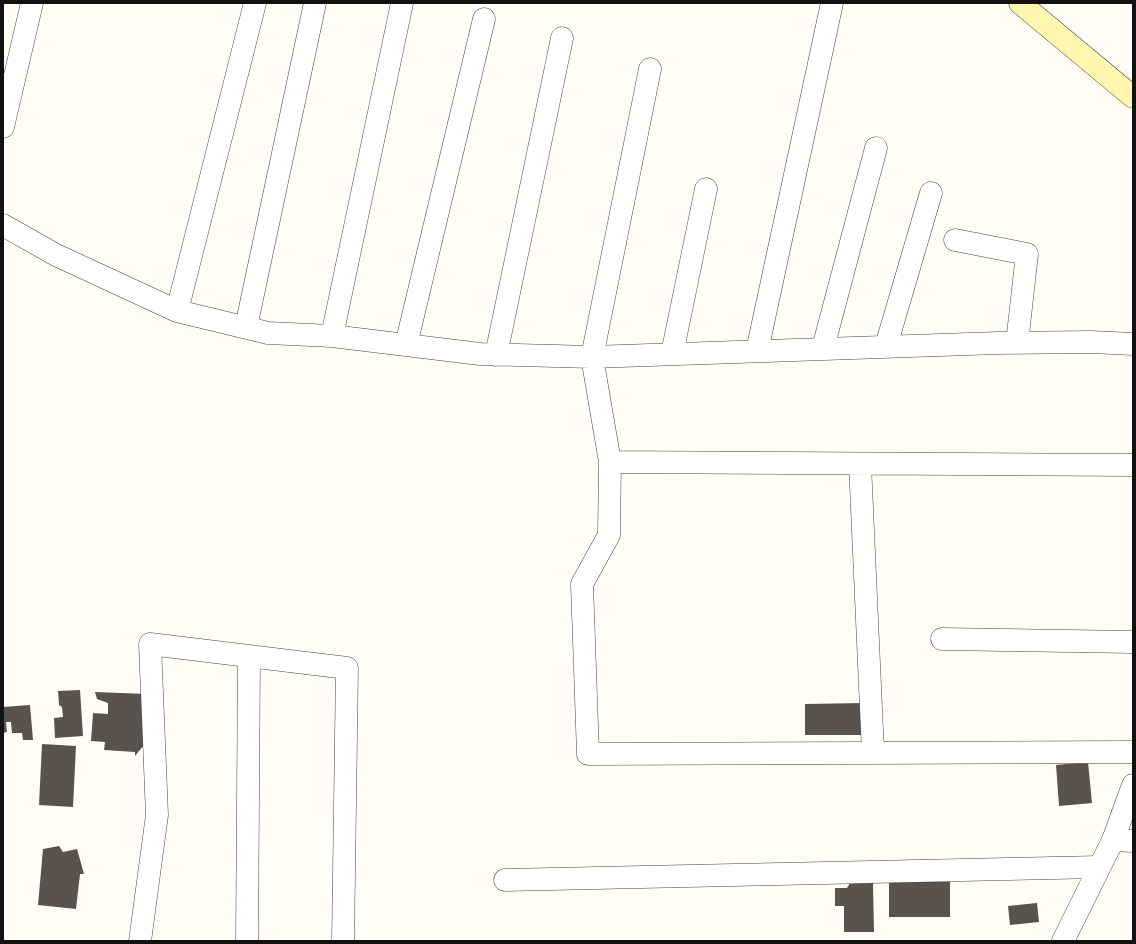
<!DOCTYPE html>
<html>
<head>
<meta charset="utf-8">
<style>
	body { margin:0 }
	#map { position:relative; width:1136px; height:944px; overflow:hidden; background:#fffdf5; font-family:"IBM Plex Serif",serif }
	canvas { display:block }
	.frame { position:absolute; inset:0; border:4px solid #111; pointer-events:none }
</style>
</head>
<body>
<div id="map">
<canvas width="1136" height="944"></canvas>
<div class="frame"></div>
</div>
<script>
const c = document.querySelector('canvas').getContext('2d');
c.lineJoin = 'round';
function fill(path, color) {
  c.fillStyle = color;
  c.fill(path, 'evenodd');
}
function shape(rows) {
  const path = new Path2D();
  for (const r of rows) {
    path.moveTo(r[0], r[1]);
    for (let i = 2; i < r.length; i += 2) path.lineTo(r[i], r[i + 1]);
  }
  return path;
}
function strokePath(path, color, width, dash) {
  c.strokeStyle = color;
  c.lineWidth = width;
  c.lineCap = dash ? 'butt' : 'round';
  c.setLineDash(dash || []);
  c.stroke(path);
}
fill(shape([
	[80,690,83,736,55,738,54,718,63,717,62,707,59,705,58,691],
	[95,692,147,694,144,745,135,756,135,752,104,750,105,742,91,741,93,713,108,714,108,703,97,699],
	[864,703,864,735,805,735,805,704],
	[30,705,33,740,23,740,22,733,12,733,11,722,6,722,7,732,3,733,3,707],
	[42,744,76,746,73,807,39,805],
	[1088,762,1092,803,1059,806,1056,765],
	[59,846,63,852,77,849,84,874,80,874,76,909,38,905,43,849],
	[889,881,950,882,950,917,889,917],
	[850,883,873,883,874,932,844,932,844,906,835,906,835,888,847,888],
	[1037,903,1039,922,1010,925,1008,906]
]), '#5a524d');
const minor = shape([
	[650,69,592,357,610,462,609,535,582,584,588,754,1133,752],
	[3,127,32,3],
	[3,225,56,255,177,311,268,333,332,336,480,354,592,357,998,343,1091,342,1133,344],
	[955,240,1027,254,1017,343],
	[177,311,255,3],
	[246,327,315,3],
	[332,336,402,3],
	[406,345,484,19],
	[886,346,931,193],
	[823,348,876,148],
	[757,351,832,3],
	[672,354,706,189],
	[496,355,562,38],
	[610,462,1133,465],
	[860,464,873,753],
	[942,639,1133,642],
	[1113,840,1133,841],
	[505,880,1099,867],
	[140,941,157,815,150,644,347,668,343,941],
	[247,941,249,656]
]);
const tertiary = shape([
	[1063,941,1113,840,1133,785]
]);
const secondary = shape([
	[1020,3,1133,97]
]);
strokePath(minor, '#444', 23);
strokePath(tertiary, '#444', 23);
strokePath(secondary, '#333', 23);
strokePath(minor, '#fff', 22);
strokePath(tertiary, '#fff', 22);
strokePath(secondary, '#fff6b0', 22);
</script>
</body>
</html>
